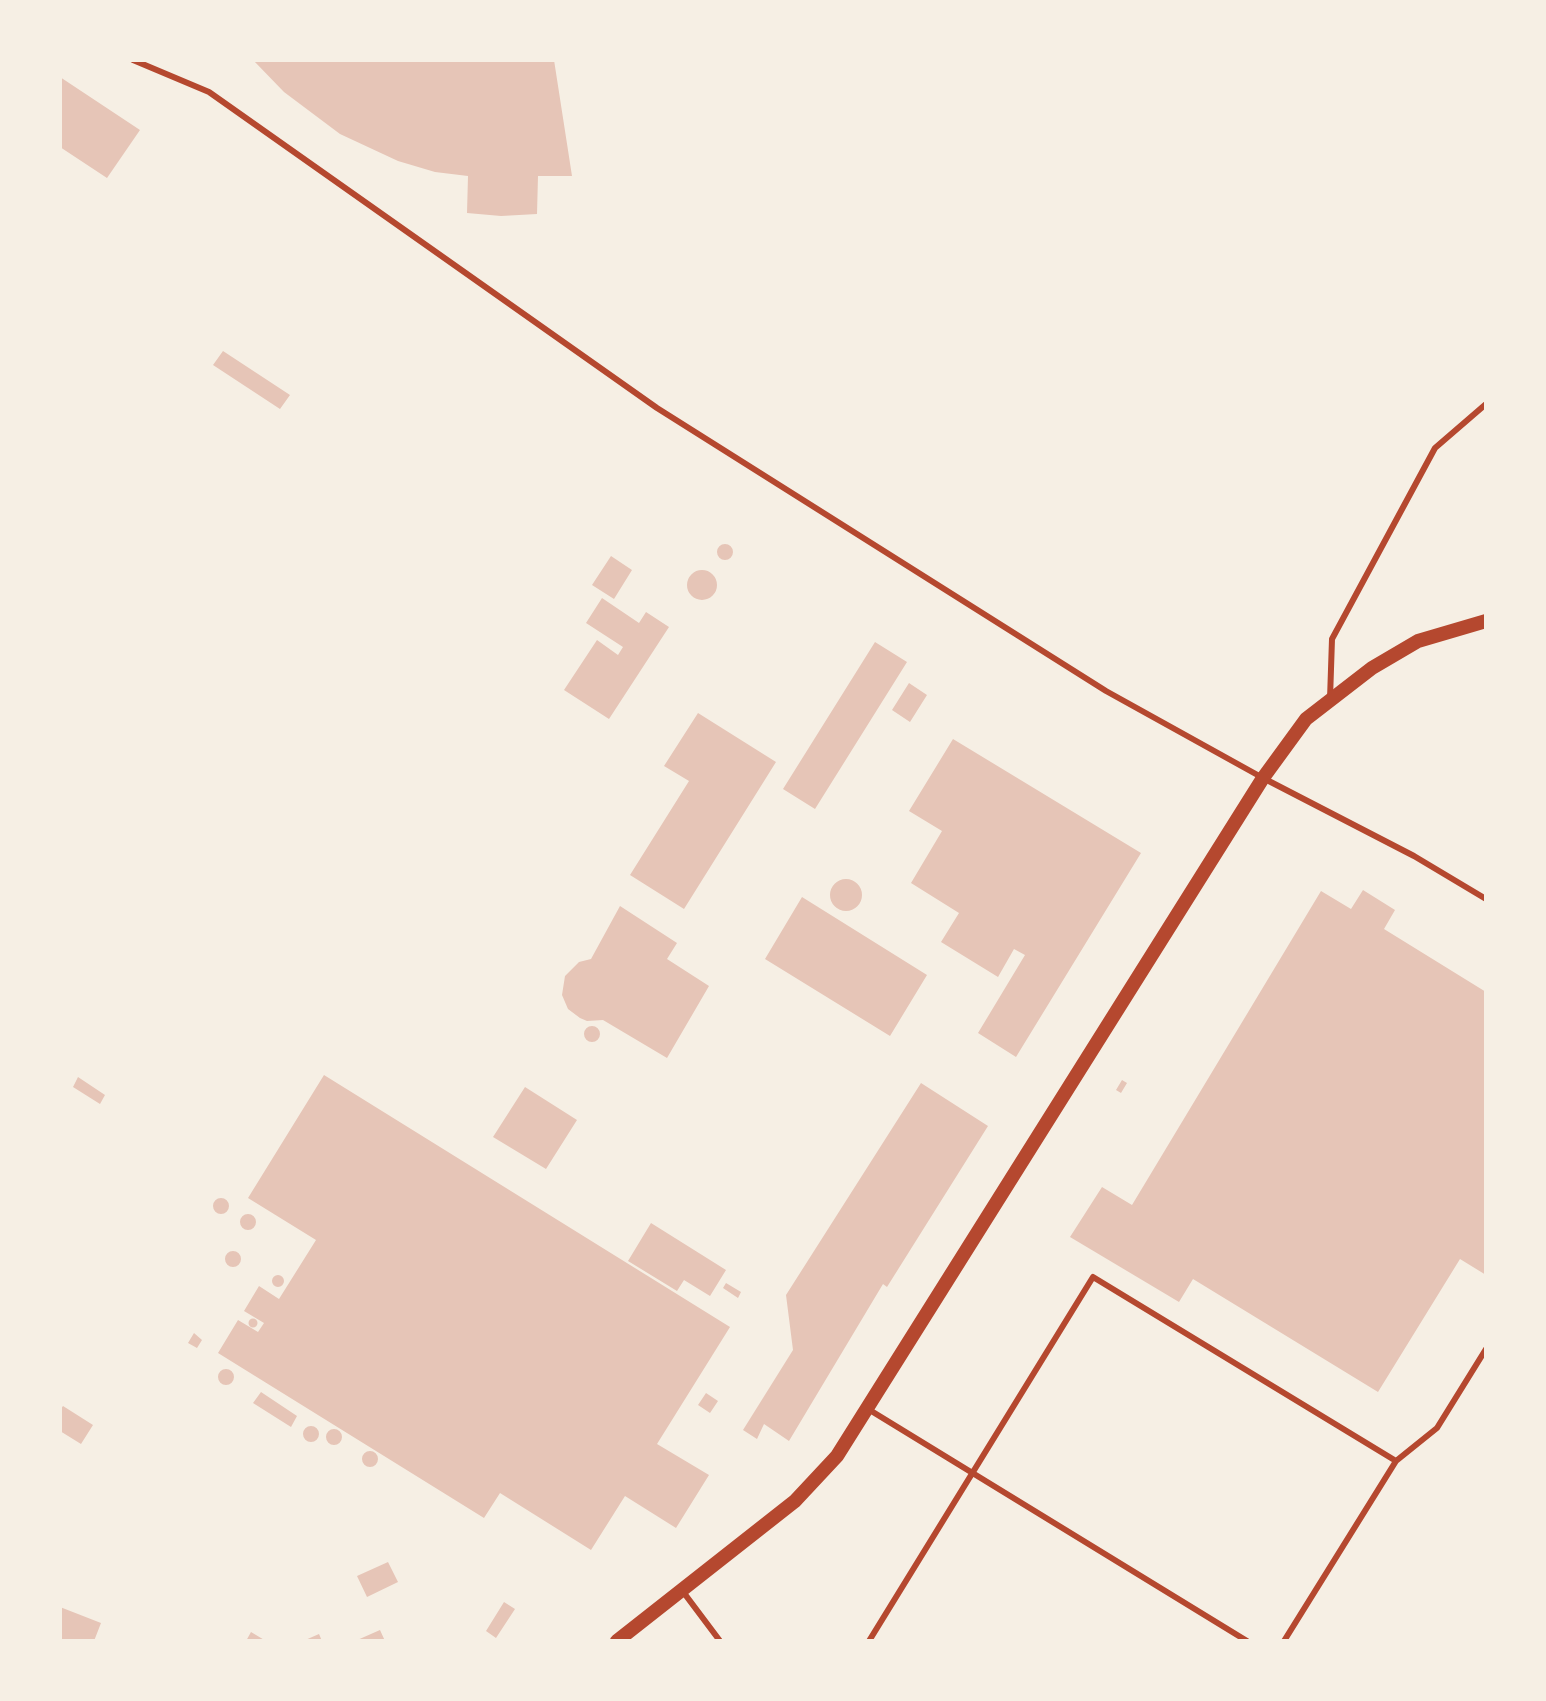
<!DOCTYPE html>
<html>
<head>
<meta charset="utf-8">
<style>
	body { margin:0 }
	#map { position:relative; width:1546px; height:1701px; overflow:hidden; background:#f6efe4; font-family:Karla,sans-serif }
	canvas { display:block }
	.frame { position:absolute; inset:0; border:62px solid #f6efe4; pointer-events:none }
</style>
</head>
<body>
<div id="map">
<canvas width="1546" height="1701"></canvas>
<div class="frame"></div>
</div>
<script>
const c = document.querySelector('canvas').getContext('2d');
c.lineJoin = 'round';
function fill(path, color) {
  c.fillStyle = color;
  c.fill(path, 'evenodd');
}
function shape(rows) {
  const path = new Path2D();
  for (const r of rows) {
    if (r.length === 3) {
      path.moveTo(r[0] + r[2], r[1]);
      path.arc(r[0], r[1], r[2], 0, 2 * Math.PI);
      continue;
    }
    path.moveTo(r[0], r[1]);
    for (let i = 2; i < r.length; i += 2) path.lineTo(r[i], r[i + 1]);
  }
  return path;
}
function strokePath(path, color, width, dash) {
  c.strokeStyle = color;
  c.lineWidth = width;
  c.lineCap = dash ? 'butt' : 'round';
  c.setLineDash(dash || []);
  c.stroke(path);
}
fill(shape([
	[253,60,554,60,572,176,538,176,537,214,501,216,467,213,468,176,435,172,398,161,340,134,284,92],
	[60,77,140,130,107,178,60,147],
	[223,351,290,395,280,409,213,365],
	[725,552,8],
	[611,556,632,570,614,599,592,585],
	[702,585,15],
	[602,598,639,623,646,612,669,627,609,719,564,690,597,640,618,655,623,647,586,623],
	[875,642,907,662,815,809,783,789],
	[909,683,927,695,910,722,892,710],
	[698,713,776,762,684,909,630,875,689,781,664,766],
	[953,739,1141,853,1016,1057,978,1033,1025,955,1014,949,998,977,941,942,959,913,911,883,942,831,909,811],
	[846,895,16],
	[1363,890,1395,910,1384,929,1486,992,1486,1275,1460,1259,1378,1392,1193,1279,1179,1302,1070,1237,1102,1187,1132,1205,1321,891,1351,909],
	[802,897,927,975,890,1036,765,959],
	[620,906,677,943,667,959,709,986,667,1058,603,1020,587,1021,580,1018,568,1009,562,995,565,976,579,962,591,959],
	[592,1034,8],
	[324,1075,730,1327,657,1444,709,1475,676,1528,625,1496,591,1550,500,1493,484,1518,218,1353,238,1320,258,1332,264,1323,244,1311,259,1286,279,1299,316,1240,248,1198],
	[78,1077,105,1095,100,1104,73,1087],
	[1122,1080,1127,1083,1121,1093,1116,1090],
	[921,1083,988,1126,887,1287,883,1284,789,1441,764,1424,757,1439,743,1430,793,1350,786,1295],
	[525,1087,577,1120,546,1169,493,1137],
	[221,1206,8],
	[248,1222,8],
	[651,1223,726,1270,710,1296,684,1280,677,1291,628,1261],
	[233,1259,8],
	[278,1281,6],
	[726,1283,741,1292,738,1298,723,1288],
	[253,1323,4.5],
	[194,1333,202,1340,197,1348,188,1343],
	[226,1377,8],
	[261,1392,297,1416,291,1427,253,1403],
	[706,1393,718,1401,710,1413,698,1405],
	[63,1406,93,1425,81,1444,60,1431,60,1410],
	[311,1434,8],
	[334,1437,8],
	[370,1459,8],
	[388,1562,398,1582,367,1597,357,1576],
	[504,1602,515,1609,496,1638,486,1631],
	[60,1607,101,1623,94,1641,60,1641],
	[380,1630,385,1641,355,1641],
	[251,1632,266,1641,246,1641],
	[319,1634,322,1641,303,1641]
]), '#e6c5b7');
strokePath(shape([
	[133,60,209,92,657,408,1106,691,1263,778,1414,856,1486,899],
	[1330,699,1332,639,1435,448,1486,404],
	[868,1409,1247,1641],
	[1396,1461,1437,1428,1486,1349],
	[681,1589,720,1641],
	[869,1641,1093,1277,1396,1461,1284,1641]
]), '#b5482f', 6);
strokePath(shape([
	[617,1641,795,1501,837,1456,1263,778,1306,719,1372,668,1418,641,1486,621]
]), '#b5482f', 14);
</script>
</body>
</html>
